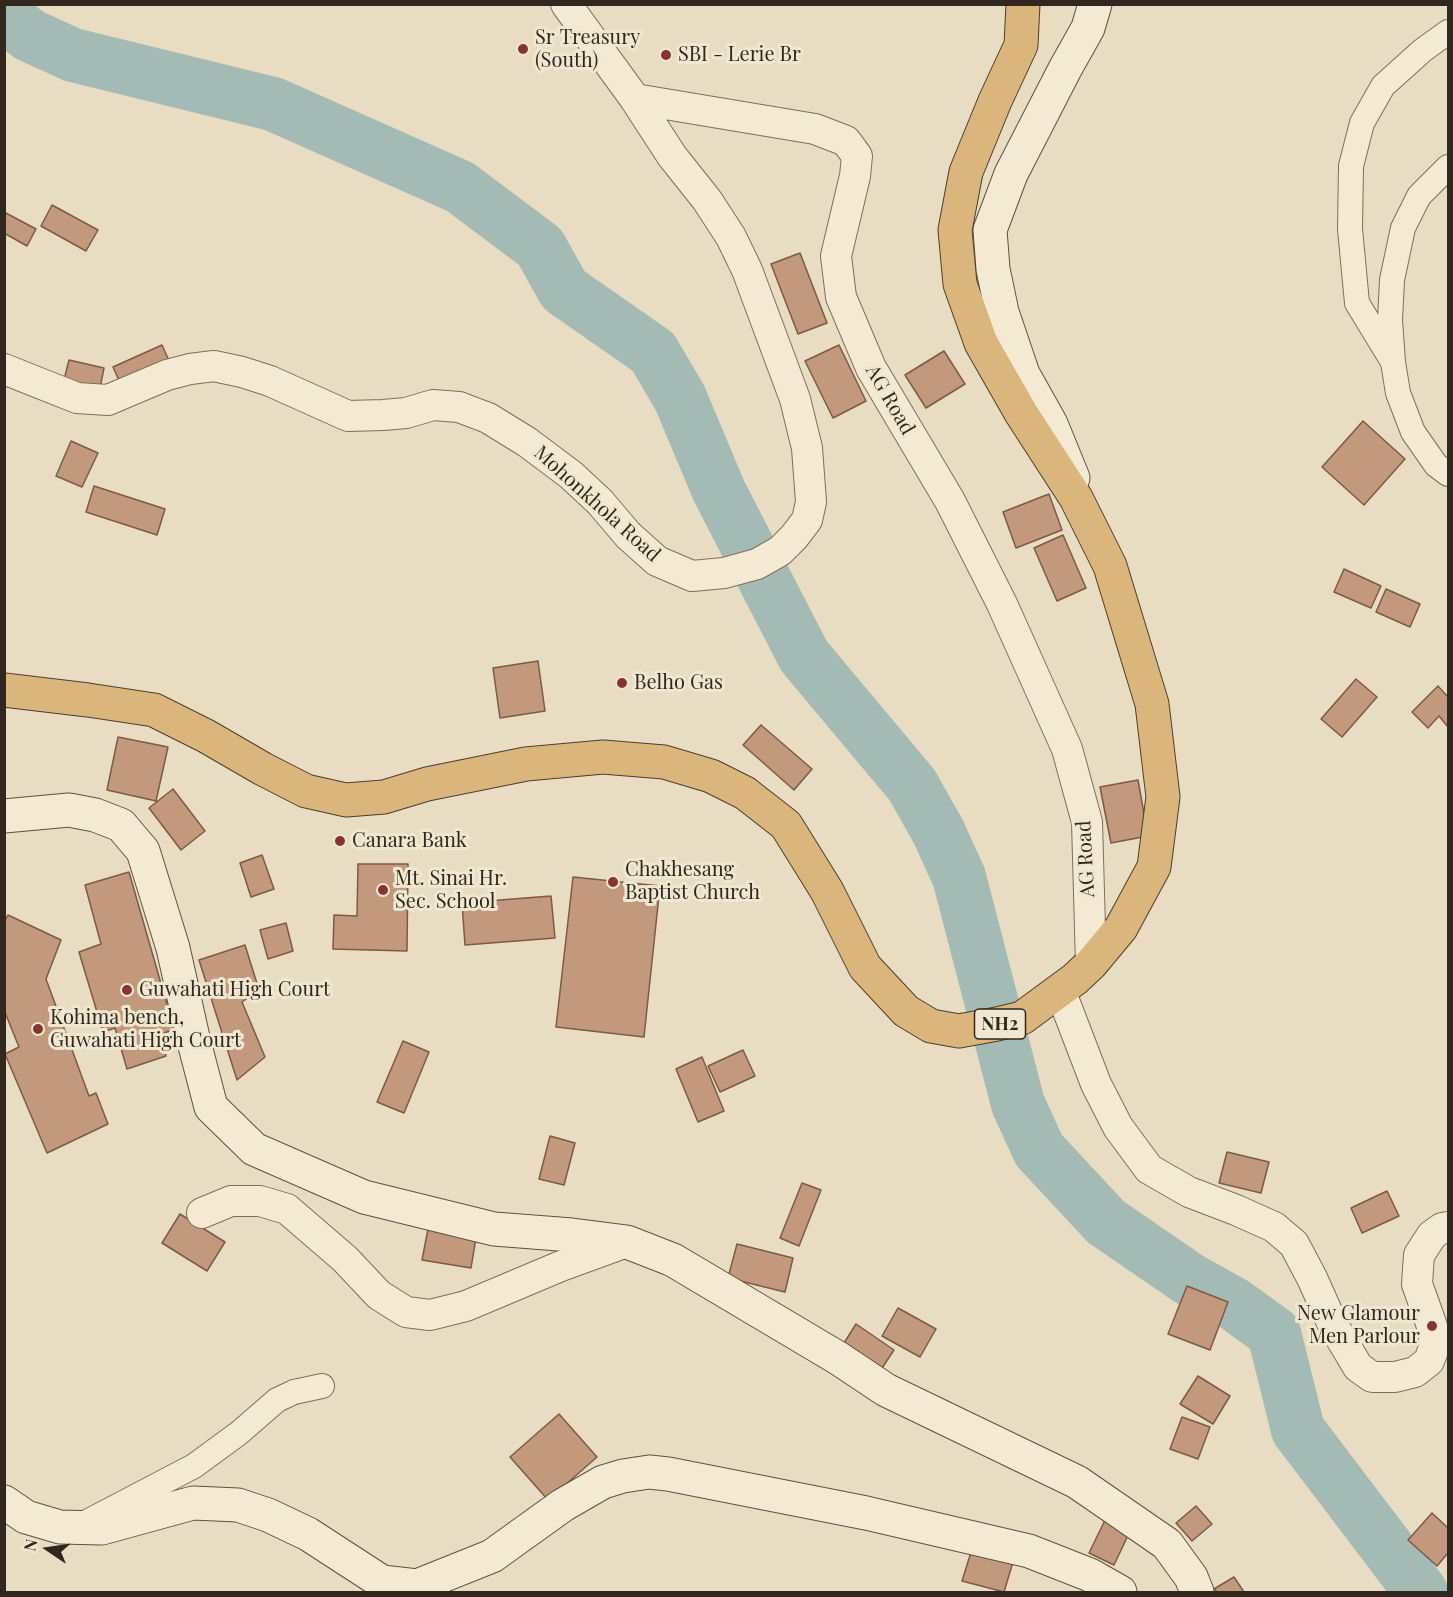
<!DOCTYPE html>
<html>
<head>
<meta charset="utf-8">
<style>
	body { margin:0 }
	#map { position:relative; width:1453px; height:1597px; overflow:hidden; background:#e8dcc2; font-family:"Playfair Display",serif }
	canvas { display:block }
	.frame { position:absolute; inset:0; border:6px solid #31271e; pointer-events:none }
	.north { position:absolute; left:18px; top:1519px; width:60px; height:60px; -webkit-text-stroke:4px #f0e7d0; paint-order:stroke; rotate:283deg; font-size:16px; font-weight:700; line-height:24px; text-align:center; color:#31271e }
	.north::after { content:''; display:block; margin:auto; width:21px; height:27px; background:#31271e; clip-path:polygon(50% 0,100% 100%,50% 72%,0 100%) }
</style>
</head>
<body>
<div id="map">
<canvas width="1453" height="1597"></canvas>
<div class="frame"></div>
<div class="north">N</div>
</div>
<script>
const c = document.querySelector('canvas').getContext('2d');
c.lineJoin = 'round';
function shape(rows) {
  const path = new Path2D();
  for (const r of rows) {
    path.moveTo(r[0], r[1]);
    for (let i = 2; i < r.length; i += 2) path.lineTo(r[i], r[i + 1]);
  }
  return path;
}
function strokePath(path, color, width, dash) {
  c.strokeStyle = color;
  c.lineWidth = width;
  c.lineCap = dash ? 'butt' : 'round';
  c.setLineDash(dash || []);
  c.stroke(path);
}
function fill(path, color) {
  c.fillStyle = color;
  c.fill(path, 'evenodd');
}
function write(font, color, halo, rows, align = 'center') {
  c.font = font + ' "Playfair Display",serif';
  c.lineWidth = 6;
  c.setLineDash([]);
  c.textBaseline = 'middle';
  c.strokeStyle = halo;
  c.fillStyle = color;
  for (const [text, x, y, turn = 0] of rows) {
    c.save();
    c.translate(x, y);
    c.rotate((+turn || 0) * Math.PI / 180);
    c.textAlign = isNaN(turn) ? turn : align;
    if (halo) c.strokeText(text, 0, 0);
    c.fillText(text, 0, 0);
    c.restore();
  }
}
strokePath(shape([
	[4,15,29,35,73,55,273,104,460,187,540,247,564,290,653,352,680,398,719,491,804,656,912,785,938,831,959,877,1018,1104,1039,1150,1106,1222,1189,1279,1234,1304,1274,1333,1298,1430,1421,1592]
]), '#a3bbb4', 54);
const building = shape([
	[52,205,98,230,86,251,41,226,52,205],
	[4,212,36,229,27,246,4,233,4,212],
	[800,253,827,323,798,334,771,264,800,253],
	[162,345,170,363,121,385,113,367,162,345],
	[839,345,866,401,833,418,805,361,839,345],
	[944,351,965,384,926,408,905,375,944,351],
	[69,360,104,368,100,388,64,380,69,360],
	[1363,421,1405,459,1364,505,1322,467,1363,421],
	[71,441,98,453,82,487,56,476,71,441],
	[94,486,165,509,157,535,86,512,94,486],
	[1049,494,1062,530,1016,548,1003,512,1049,494],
	[1063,535,1086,588,1057,601,1034,548,1063,535],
	[1344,569,1381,586,1371,608,1334,592,1344,569],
	[1386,589,1420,604,1410,627,1376,612,1386,589],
	[538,661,545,711,500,718,493,668,538,661],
	[1356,679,1377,697,1342,737,1321,719,1356,679],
	[1438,686,1448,697,1448,727,1439,716,1428,728,1412,712,1438,686],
	[761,725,812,769,794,790,743,745,761,725],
	[118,737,168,747,156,801,107,790,118,737],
	[1138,780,1148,836,1111,843,1100,787,1138,780],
	[173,789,205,831,181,850,149,808,173,789],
	[262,855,274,889,251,897,240,863,262,855],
	[358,864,408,864,407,951,333,949,334,915,357,916,358,864],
	[129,872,174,1029,160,1035,166,1056,127,1069,115,1028,103,1032,79,952,101,944,85,885,129,872],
	[573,877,660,886,644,1037,556,1027,573,877],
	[551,896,555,938,465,945,462,903,551,896],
	[8,915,61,940,46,979,89,1096,96,1093,108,1124,47,1153,5,1054,19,1047,4,1010,4,922,8,915],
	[286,923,293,951,268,959,260,930,286,923],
	[245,945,259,990,242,1002,265,1057,237,1080,199,960,245,945],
	[403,1041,429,1052,404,1113,377,1102,403,1041],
	[743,1050,755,1076,720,1092,708,1066,743,1050],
	[702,1057,724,1111,698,1122,676,1069,702,1057],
	[550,1136,575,1143,564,1185,539,1179,550,1136],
	[1227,1152,1269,1162,1261,1193,1219,1183,1227,1152],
	[802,1183,821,1190,799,1246,780,1238,802,1183],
	[1387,1191,1399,1216,1362,1233,1351,1208,1387,1191],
	[180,1214,225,1242,207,1271,162,1243,180,1214],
	[428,1229,476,1238,471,1268,422,1260,428,1229],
	[737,1244,793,1258,785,1292,728,1278,737,1244],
	[1187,1286,1228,1302,1210,1350,1168,1334,1187,1286],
	[898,1308,936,1329,920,1357,882,1336,898,1308],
	[856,1324,894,1350,882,1368,844,1343,856,1324],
	[1198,1376,1230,1396,1213,1424,1180,1404,1198,1376],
	[559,1414,597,1457,548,1500,510,1457,559,1414],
	[1182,1417,1210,1427,1198,1459,1170,1449,1182,1417],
	[1196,1506,1212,1524,1192,1541,1176,1523,1196,1506],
	[1432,1513,1448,1528,1448,1553,1437,1566,1408,1540,1432,1513],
	[1107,1516,1132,1527,1114,1565,1089,1553,1107,1516],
	[972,1549,1013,1562,1004,1592,962,1581,972,1549],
	[1234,1577,1244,1592,1217,1592,1214,1589,1234,1577]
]);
fill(building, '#c2997c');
strokePath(building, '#7c5a44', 1.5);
const minor = shape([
	[1448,167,1419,196,1403,228,1392,280,1390,320,1393,362,1398,393,1413,432,1436,465,1448,474],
	[1393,362,1357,303,1350,229,1351,166,1362,123,1383,86,1423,50,1448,32],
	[87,1522,194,1466,239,1433,277,1400,294,1392,322,1386]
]);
const tertiary = shape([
	[566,4,635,99,815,129,846,141,857,156,855,176,836,256,841,297,871,368,950,501,1002,604,1067,749,1087,822,1091,964],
	[4,369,77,398,108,400,167,375,190,369,214,366,242,372,270,381,348,416,383,415,406,413,433,405,459,407,488,418,527,442,571,475,600,502,628,535,657,561,692,576,724,573,757,564,780,551,794,537,807,520,811,502,807,448,795,399,747,270,731,237,707,200,672,156,635,99],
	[1060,990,1096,1084,1118,1127,1149,1169,1189,1192,1236,1210,1274,1227,1294,1244,1312,1278,1333,1325,1358,1367,1372,1377,1395,1377,1415,1372,1429,1361,1435,1345,1432,1326,1417,1284,1419,1255,1432,1235,1442,1228,1448,1227],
	[202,1213,231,1201,260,1201,287,1209,345,1259,379,1295,406,1312,430,1315,466,1306,561,1266,627,1242]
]);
const secondary = shape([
	[1073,478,1051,424,1023,374,1002,312,993,269,990,230,1011,174,1065,69,1088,28,1095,4],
	[4,816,69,810,95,815,121,825,143,851,173,948,194,1042,211,1107,254,1149,364,1197,494,1229,572,1235,627,1242,673,1260,838,1358,886,1390,1077,1482,1167,1544,1191,1577,1197,1592],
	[4,1502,26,1517,60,1527,102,1528,193,1503,238,1505,268,1515,308,1534,382,1582,417,1586,492,1556,563,1505,603,1482,623,1476,649,1472,668,1474,866,1513,1029,1551,1090,1575,1120,1592]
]);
const trunk = shape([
	[4,690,88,700,154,710,206,736,263,769,306,791,346,800,384,797,427,784,526,764,603,757,664,762,711,776,745,793,786,825,827,891,865,967,906,1011,931,1026,959,1031,997,1024,1022,1018,1075,979,1091,964,1121,928,1154,867,1163,797,1152,704,1110,566,1076,498,1021,413,981,343,960,284,955,230,966,172,995,101,1021,45,1023,4]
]);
strokePath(minor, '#7f6e5b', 26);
strokePath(tertiary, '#7f6e5b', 32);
strokePath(secondary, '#61503e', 35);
strokePath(trunk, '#4d3d2f', 35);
strokePath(minor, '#f4ead4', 24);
strokePath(tertiary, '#f4ead4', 30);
strokePath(secondary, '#f4ead4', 33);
strokePath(trunk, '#dbb67c', 33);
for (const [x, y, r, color] of [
	[523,49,6,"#873233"],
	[666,55,6,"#873233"],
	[622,683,6,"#873233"],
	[340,841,6,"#873233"],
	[613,882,6,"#873233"],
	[383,890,6,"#873233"],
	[127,990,6,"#873233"],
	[38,1029,6,"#873233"],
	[1432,1326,6,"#873233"]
]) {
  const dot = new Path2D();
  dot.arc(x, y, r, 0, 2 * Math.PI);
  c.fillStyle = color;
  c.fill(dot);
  strokePath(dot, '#f0e7d0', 2);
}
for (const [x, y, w] of [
	[1000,1024,51]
]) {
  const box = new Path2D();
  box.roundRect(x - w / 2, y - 15, w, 30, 4.5);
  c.fillStyle = '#f0e7d0';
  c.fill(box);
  strokePath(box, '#31271e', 1.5);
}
write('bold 18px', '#31271e', null, [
	["NH2",1000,1024]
]);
write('20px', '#31271e', '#f0e7d0', [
	["Sr Treasury",535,38],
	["(South)",535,61],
	["SBI - Lerie Br",678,55],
	["Belho Gas",634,683],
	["Canara Bank",352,841],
	["Chakhesang",625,870],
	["Baptist Church",625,893],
	["Mt. Sinai Hr.",395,879],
	["Sec. School",395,902],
	["Guwahati High Court",139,990],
	["Kohima bench,",50,1018],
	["Guwahati High Court",50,1041],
	["New Glamour",1420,1314,"right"],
	["Men Parlour",1420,1337,"right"]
], 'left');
write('20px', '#31271e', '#f0e7d0', [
	["AG Road",890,400,60],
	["Mohonkhola Road",597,504,42],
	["AG Road",1086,859,-93]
]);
</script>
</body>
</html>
